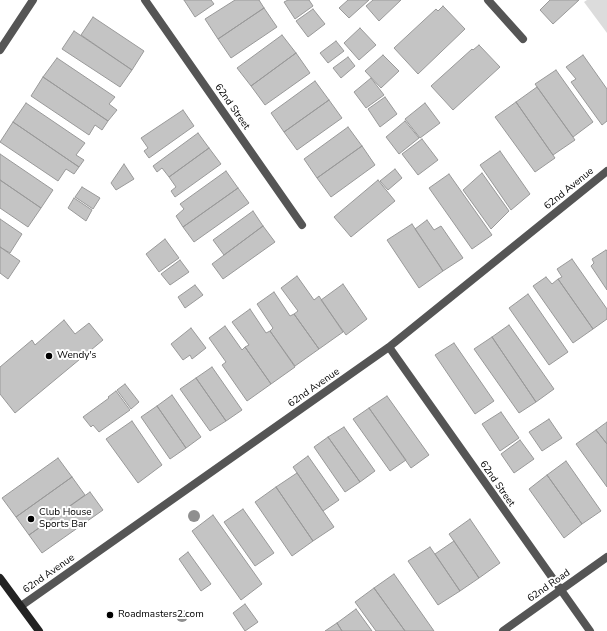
<!DOCTYPE html>
<html>
<head>
<meta charset="utf-8">
<style>
	body { margin:0 }
	canvas { display:block; background:#fff }
</style>
</head>
<body>
<canvas width="607" height="631"></canvas>
<script>
const c = document.querySelector('canvas').getContext('2d');
c.lineJoin = 'round';
function fill(path, color) {
  c.fillStyle = color;
  c.fill(path, 'evenodd');
}
function shape(rows) {
  const path = new Path2D();
  for (const r of rows) {
    path.moveTo(r[0], r[1]);
    for (let i = 2; i < r.length; i += 2) path.lineTo(r[i], r[i + 1]);
  }
  return path;
}
function strokePath(path, color, width, dash) {
  c.strokeStyle = color;
  c.lineWidth = width;
  c.lineCap = dash ? 'butt' : 'round';
  c.setLineDash(dash || []);
  c.stroke(path);
}
function write(font, color, halo, rows, align = 'center') {
  c.font = font + ' "Nunito Sans",sans-serif';
  c.lineWidth = 4;
  c.setLineDash([]);
  c.textBaseline = 'middle';
  c.strokeStyle = halo;
  c.fillStyle = color;
  for (const [text, x, y, turn = 0] of rows) {
    c.save();
    c.translate(x, y);
    c.rotate((+turn || 0) * Math.PI / 180);
    c.textAlign = isNaN(turn) ? turn : align;
    if (halo) c.strokeText(text, 0, 0);
    c.fillText(text, 0, 0);
    c.restore();
  }
}
fill(shape([
	[587,0,607,0,607,33,584,2]
]), '#dcdcdc');
const building = shape([
	[184,0,211,0,214,4,195,17,184,0],
	[235,0,259,0,264,8,218,39,205,19,235,0],
	[288,0,309,0,313,6,295,19,284,2,288,0],
	[348,0,369,0,349,18,339,8,348,0],
	[373,0,401,0,379,21,366,6,373,0],
	[550,0,579,0,553,24,540,10,550,0],
	[443,6,465,29,418,74,394,48,436,9,438,11,443,6],
	[264,8,277,27,231,58,218,39,264,8],
	[313,9,325,24,308,37,296,21,313,9],
	[93,17,144,51,132,70,81,35,93,17],
	[360,28,376,45,359,60,344,43,360,28],
	[74,31,132,70,120,87,62,49,74,31],
	[282,35,296,53,251,86,237,68,282,35],
	[336,41,344,51,328,63,320,53,336,41],
	[479,45,500,67,453,110,431,86,472,49,473,50,479,45],
	[296,53,310,73,265,105,251,86,296,53],
	[383,55,399,71,381,88,365,71,383,55],
	[583,55,607,89,607,121,602,125,571,82,576,79,566,67,583,55],
	[348,57,355,66,341,78,333,68,348,57],
	[57,58,115,97,109,104,117,110,108,121,43,77,57,58],
	[556,70,593,122,573,137,535,84,556,70],
	[43,77,108,121,102,130,95,125,89,135,31,96,43,77],
	[371,78,384,95,366,108,354,92,371,78],
	[315,81,329,100,284,132,271,113,315,81],
	[537,87,575,140,553,155,516,102,537,87],
	[385,97,397,114,380,127,368,109,385,97],
	[329,100,342,118,297,150,284,132,329,100],
	[516,102,555,158,535,172,495,117,516,102],
	[26,103,85,143,76,155,84,160,79,167,13,122,26,103],
	[425,103,440,123,420,138,405,119,425,103],
	[183,110,194,126,149,158,144,151,148,148,141,138,183,110],
	[405,121,419,138,399,154,386,137,405,121],
	[13,122,79,167,74,174,66,169,58,181,0,142,13,122],
	[348,127,362,146,317,178,304,159,348,127],
	[198,133,209,148,169,177,162,168,157,172,153,166,198,133],
	[422,139,438,160,418,175,402,154,422,139],
	[362,146,375,165,331,197,317,178,362,146],
	[209,148,221,164,175,197,171,191,176,187,169,177,209,148],
	[500,151,530,194,511,210,480,165,500,151],
	[0,154,53,190,41,208,0,180,0,154],
	[124,164,134,179,116,190,111,183,124,164],
	[395,169,402,178,388,190,380,181,395,169],
	[226,171,238,188,183,227,176,216,184,209,180,204,226,171],
	[482,173,509,211,491,229,463,190,482,173],
	[449,174,492,235,472,249,429,188,449,174],
	[0,180,41,208,28,227,0,208,0,180],
	[378,180,395,201,351,237,334,217,378,180],
	[82,187,100,198,93,209,75,197,82,187],
	[238,188,249,203,194,242,183,227,238,188],
	[74,198,92,210,86,221,68,208,74,198],
	[253,211,263,226,224,255,213,240,253,211],
	[0,219,22,234,10,253,0,247,0,219],
	[427,220,434,230,441,226,463,258,443,271,415,229,427,220],
	[412,224,443,271,419,288,387,240,412,224],
	[263,226,275,242,223,279,212,264,263,226],
	[165,239,179,258,159,272,146,254,165,239],
	[0,247,20,261,8,279,0,273,0,247],
	[606,250,607,251,607,290,591,266,594,263,592,259,606,250],
	[572,259,607,309,607,319,593,329,558,279,562,277,557,269,572,259],
	[180,260,189,272,170,285,161,274,180,260],
	[297,276,314,300,319,296,343,332,319,349,294,314,298,311,281,288,297,276],
	[546,277,552,284,558,279,593,329,573,343,533,286,546,277],
	[343,284,367,319,346,335,321,300,343,284],
	[195,285,203,295,185,308,178,297,195,285],
	[274,292,290,316,294,314,319,349,295,366,270,331,273,328,257,304,274,292],
	[528,294,568,352,549,365,509,308,528,294],
	[250,309,266,333,270,331,295,367,271,384,245,347,249,345,232,322,250,309],
	[64,320,75,334,89,323,103,340,15,413,0,394,0,367,32,340,35,345,64,320],
	[509,325,554,389,536,402,492,337,509,325],
	[225,326,242,350,245,347,271,384,247,401,222,365,226,362,209,338,225,326],
	[191,328,206,348,192,359,190,355,183,360,171,344,191,328],
	[492,337,536,402,519,413,474,349,492,337],
	[454,343,494,401,475,414,435,355,454,343],
	[212,367,242,410,226,421,196,378,212,367],
	[196,378,226,421,210,431,180,389,196,378],
	[125,384,139,402,131,409,117,390,125,384],
	[116,391,130,410,99,432,93,425,91,427,83,417,109,398,108,397,116,391],
	[172,395,201,437,186,448,157,406,172,395],
	[387,396,429,455,411,468,369,408,387,396],
	[157,406,186,448,170,459,141,417,157,406],
	[369,408,406,460,390,471,353,419,369,408],
	[501,412,519,438,500,451,482,424,501,412],
	[549,419,562,438,542,451,529,432,549,419],
	[132,421,162,465,138,483,106,439,132,421],
	[607,422,607,444,596,430,607,422],
	[344,427,375,471,360,482,328,437,344,427],
	[596,430,607,444,607,487,576,444,596,430],
	[328,437,360,482,345,492,314,447,328,437],
	[520,440,534,459,514,473,501,454,520,440],
	[308,456,339,500,323,511,293,467,308,456],
	[58,458,72,477,16,517,2,498,58,458],
	[566,461,601,511,582,524,547,475,566,461],
	[297,473,334,527,313,541,276,487,297,473],
	[547,475,582,524,564,538,529,489,547,475],
	[72,477,85,495,29,535,16,517,72,477],
	[276,487,313,541,292,556,255,502,276,487],
	[90,492,103,510,42,553,29,535,90,492],
	[243,509,274,553,255,566,224,522,243,509],
	[213,515,262,584,241,600,192,531,213,515],
	[470,519,500,563,479,578,449,534,470,519],
	[454,541,479,578,460,591,435,554,454,541],
	[430,547,460,591,438,605,408,561,430,547],
	[188,552,211,584,201,591,179,559,188,552],
	[394,574,434,631,405,631,374,588,394,574],
	[374,588,405,631,376,631,355,602,374,588],
	[245,604,258,622,245,631,233,613,245,604],
	[356,609,372,631,342,631,337,623,356,609],
	[337,623,342,631,325,631,337,623]
]);
fill(building, '#c4c4c4');
strokePath(building, '#999', 1);
strokePath(shape([
	[145,0,302,225],
	[488,0,523,39],
	[0,50,33,0],
	[389,347,590,631],
	[21,606,389,347,607,171],
	[503,631,607,557]
]), '#555', 8);
strokePath(shape([
	[0,578,39,631]
]), '#222', 8);
c.fillStyle = '#8f8f8f';
for (const [x, y] of [
	[194,516],
	[182,616]
]) {
  c.beginPath();
  c.arc(x, y, 6, 0, 2 * Math.PI);
  c.fill();
}
for (const [x, y, r, color] of [
	[49,356,4,"#000"],
	[31,519,4,"#000"],
	[110,615,4,"#000"]
]) {
  const dot = new Path2D();
  dot.arc(x, y, r, 0, 2 * Math.PI);
  c.fillStyle = color;
  c.fill(dot);
  strokePath(dot, '#fff', 1.5);
}
write('10px', '#000', '#fff', [
	["62nd Street",232,107,55],
	["62nd Avenue",569,189,-39],
	["62nd Avenue",314,388,-35],
	["62nd Street",497,484,55],
	["62nd Avenue",49,574,-35],
	["62nd Road",549,586,-35]
]);
write('10px', '#000', '#fff', [
	["Wendy's",57,356],
	["Club House",39,513],
	["Sports Bar",39,525],
	["Roadmasters2.com",118,615]
], 'left');
</script>
</body>
</html>
